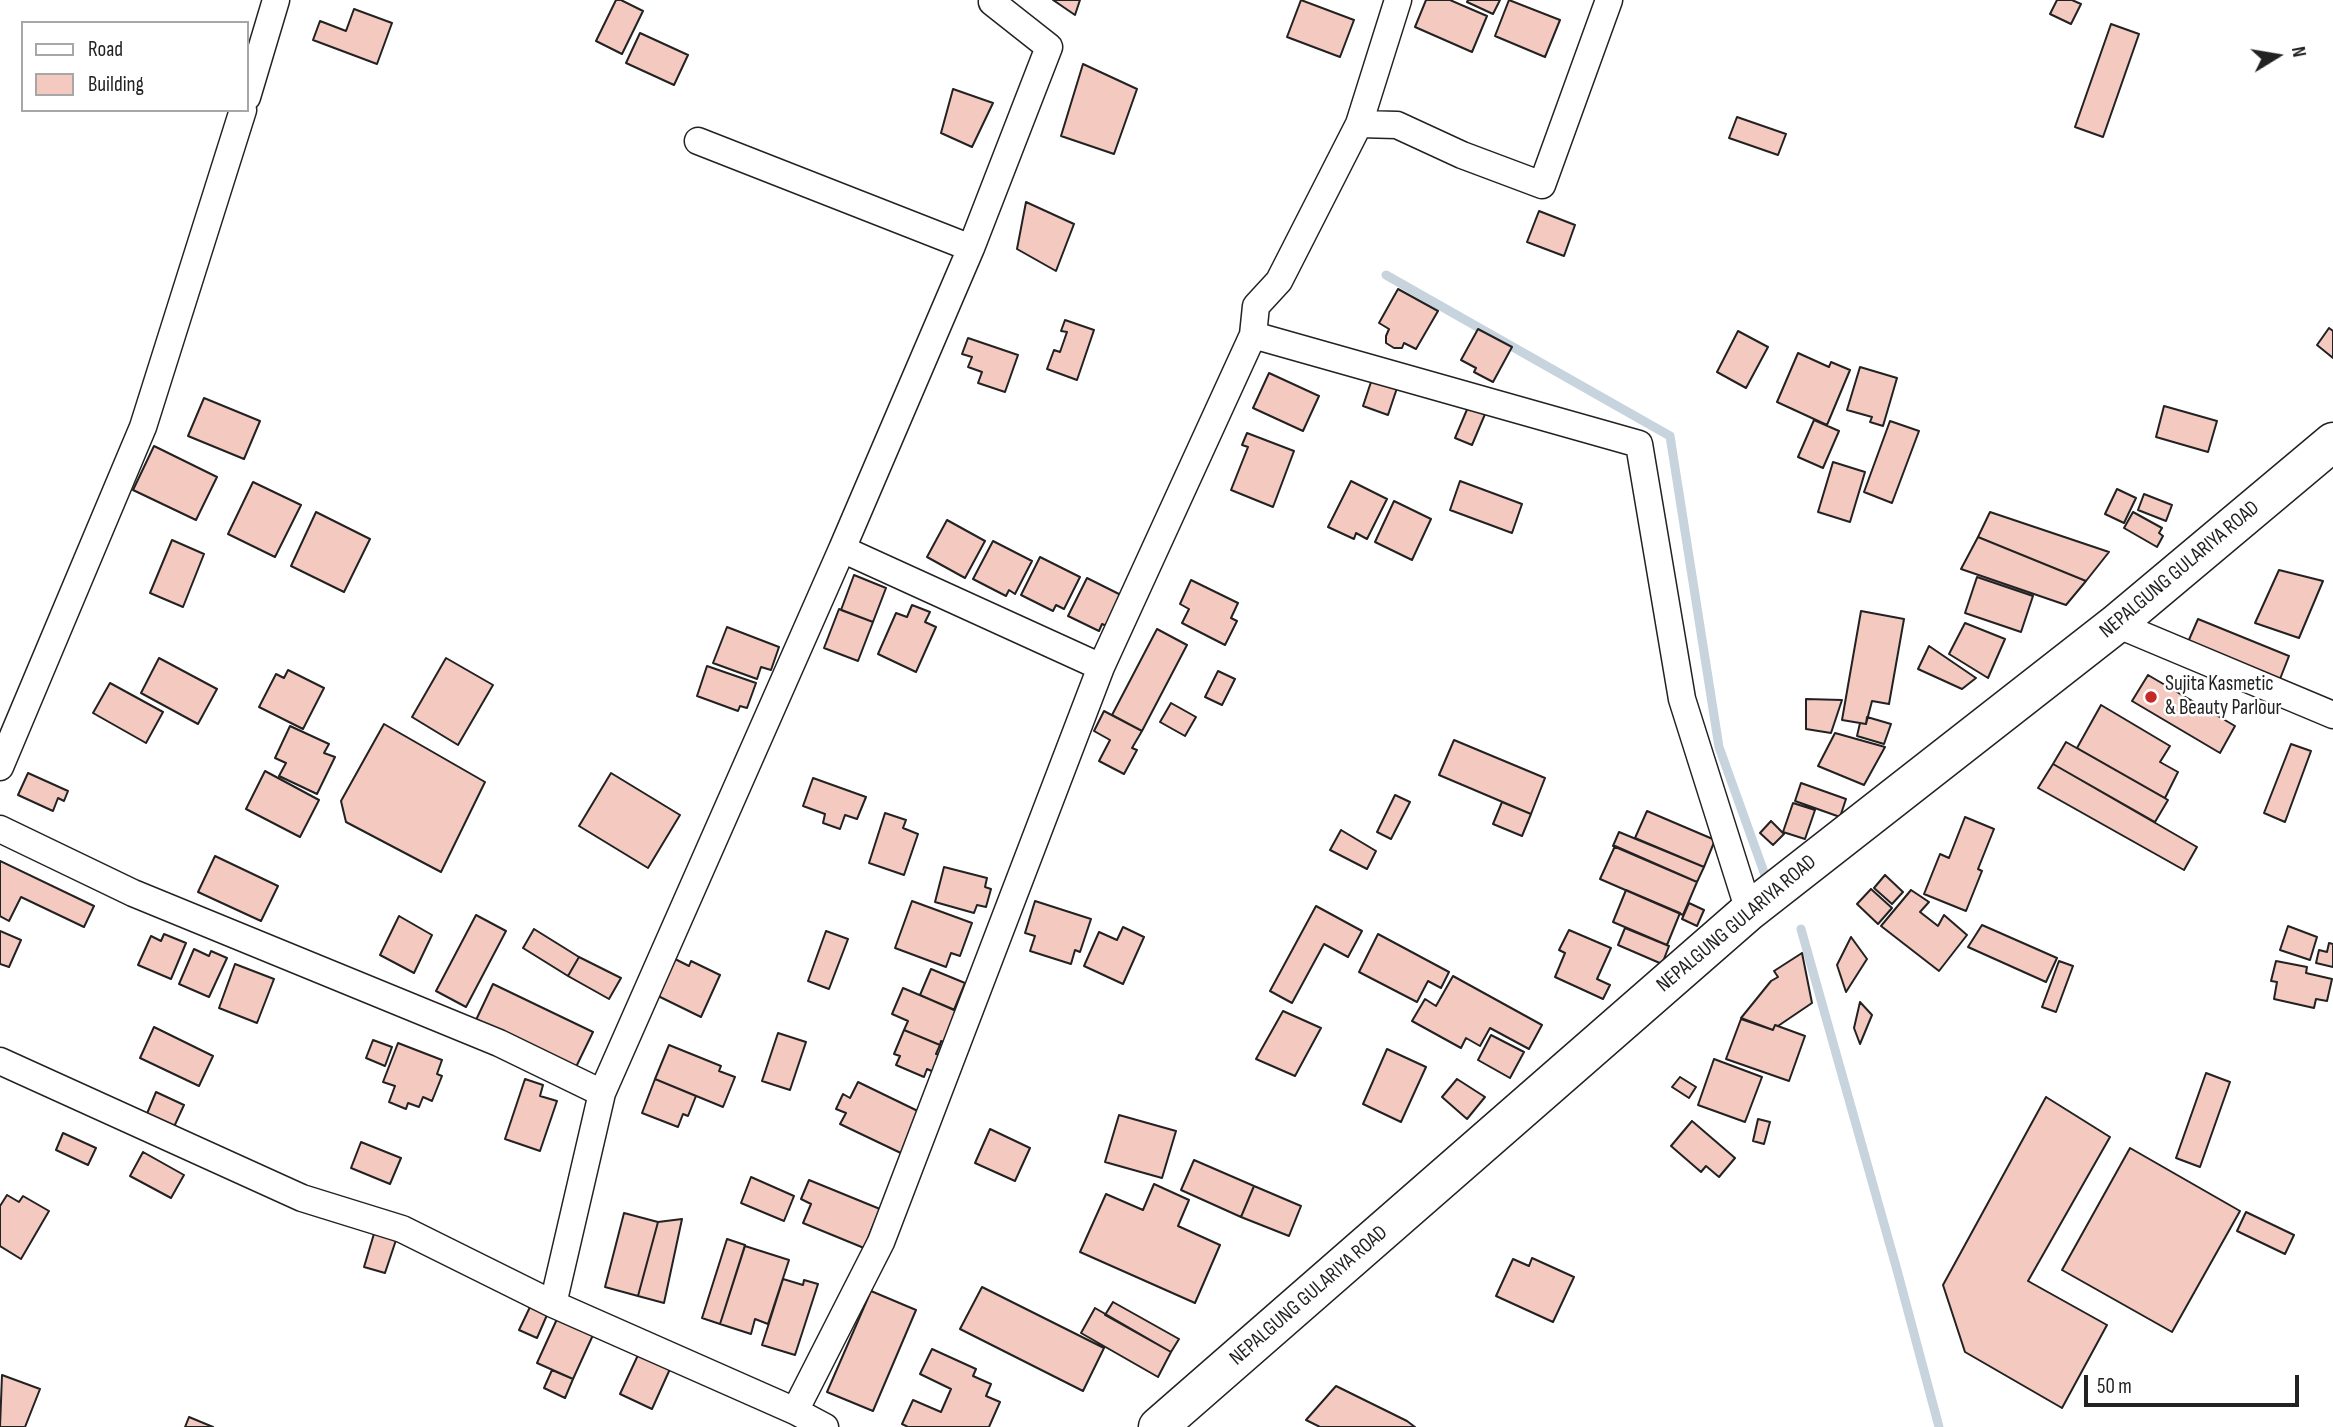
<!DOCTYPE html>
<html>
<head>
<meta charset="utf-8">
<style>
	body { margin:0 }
	#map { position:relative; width:2333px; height:1427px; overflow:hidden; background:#fff; font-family:"Sofia Sans Condensed",sans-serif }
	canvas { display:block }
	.legend { position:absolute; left:21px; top:21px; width:228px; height:91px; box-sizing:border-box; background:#fff; border:2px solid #a7a7a7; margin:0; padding:9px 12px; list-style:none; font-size:21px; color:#222 }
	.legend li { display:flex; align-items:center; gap:14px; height:35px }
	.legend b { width:35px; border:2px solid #a7a7a7 }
	.north { position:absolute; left:2242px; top:21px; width:70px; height:70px; -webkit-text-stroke:5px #fff; paint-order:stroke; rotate:79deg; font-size:19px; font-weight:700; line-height:28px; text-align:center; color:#222 }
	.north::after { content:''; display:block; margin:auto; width:24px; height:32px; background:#222; clip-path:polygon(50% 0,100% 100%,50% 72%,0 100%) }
	.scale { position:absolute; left:2084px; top:1375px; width:215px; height:32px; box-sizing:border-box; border:4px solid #222; border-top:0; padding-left:9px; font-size:21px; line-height:24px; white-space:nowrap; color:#222; -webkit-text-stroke:5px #fff; paint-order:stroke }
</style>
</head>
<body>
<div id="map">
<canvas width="2333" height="1427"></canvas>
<ul class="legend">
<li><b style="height:9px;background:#fff"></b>Road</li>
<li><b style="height:19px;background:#f3c9c0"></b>Building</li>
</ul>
<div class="north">N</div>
<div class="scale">50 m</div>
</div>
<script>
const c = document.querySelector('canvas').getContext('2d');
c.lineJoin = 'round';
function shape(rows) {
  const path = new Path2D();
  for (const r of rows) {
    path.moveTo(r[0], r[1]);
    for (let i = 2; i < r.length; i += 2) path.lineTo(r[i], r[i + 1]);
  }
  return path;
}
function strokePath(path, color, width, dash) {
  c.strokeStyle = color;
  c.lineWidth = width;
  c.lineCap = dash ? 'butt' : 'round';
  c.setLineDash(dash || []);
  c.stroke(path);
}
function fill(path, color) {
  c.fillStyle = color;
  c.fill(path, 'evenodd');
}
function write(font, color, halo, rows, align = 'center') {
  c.font = font + ' "Sofia Sans Condensed",sans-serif';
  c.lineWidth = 5;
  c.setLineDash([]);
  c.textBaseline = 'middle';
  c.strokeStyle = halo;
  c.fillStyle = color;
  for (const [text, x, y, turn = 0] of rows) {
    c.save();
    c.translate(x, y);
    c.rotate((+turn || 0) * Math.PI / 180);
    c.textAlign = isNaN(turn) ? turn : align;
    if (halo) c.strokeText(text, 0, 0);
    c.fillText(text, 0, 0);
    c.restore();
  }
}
strokePath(shape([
	[1386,275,1670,436,1719,747,1765,875],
	[1801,929,1897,1270,1939,1427]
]), '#c7d3dd', 9);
const building = shape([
	[616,0,621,0,643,11,622,54,596,41,616,0],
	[1053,0,1080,0,1075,15,1053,0],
	[1301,0,1354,20,1340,57,1287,37,1301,0],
	[1426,0,1450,0,1487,16,1472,52,1415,27,1426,0],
	[1468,0,1500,0,1493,14,1467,2,1468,0],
	[1509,0,1560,20,1545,57,1495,36,1509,0],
	[2057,0,2072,0,2081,4,2071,24,2050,14,2057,0],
	[354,9,392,23,377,64,313,40,320,21,346,31,354,9],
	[2111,24,2139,34,2103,137,2075,127,2111,24],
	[640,33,688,55,674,85,626,63,640,33],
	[1083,64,1137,89,1114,154,1061,136,1083,64],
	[953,89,993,103,972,147,941,133,953,89],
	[1737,117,1786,134,1778,155,1729,138,1737,117],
	[1026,202,1074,224,1056,271,1017,249,1026,202],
	[1539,211,1575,225,1564,256,1527,242,1539,211],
	[1398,289,1438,311,1416,349,1404,343,1402,348,1394,348,1386,343,1386,336,1389,329,1379,323,1398,289],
	[1065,320,1094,330,1077,380,1047,369,1054,350,1060,352,1067,332,1061,331,1065,320],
	[2329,328,2333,331,2333,358,2317,345,2329,328],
	[1478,329,1512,347,1493,382,1474,372,1476,368,1461,360,1478,329],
	[1738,331,1768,347,1746,388,1717,372,1738,331],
	[968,338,1018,355,1005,392,978,383,982,372,968,367,972,357,962,354,968,338],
	[1798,353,1829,367,1831,362,1850,370,1827,425,1777,402,1798,353],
	[1860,367,1897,378,1883,426,1870,422,1872,417,1847,410,1860,367],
	[1269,373,1319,396,1303,431,1253,408,1269,373],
	[1372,379,1397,388,1388,415,1363,406,1372,379],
	[204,398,260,421,244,459,188,436,204,398],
	[1471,400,1488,407,1472,445,1455,438,1471,400],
	[2164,406,2217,421,2208,452,2156,437,2164,406],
	[1814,420,1839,431,1823,468,1798,457,1814,420],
	[1890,421,1919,431,1892,503,1864,492,1890,421],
	[1247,433,1294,451,1273,507,1231,490,1248,447,1242,445,1247,433],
	[154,446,217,477,196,520,133,490,154,446],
	[1833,462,1865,472,1850,522,1818,512,1833,462],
	[1351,481,1387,499,1367,539,1356,533,1354,539,1328,527,1351,481],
	[1460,481,1522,504,1512,533,1450,510,1460,481],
	[253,482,301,505,275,557,228,534,253,482],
	[2117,489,2136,498,2124,523,2105,514,2117,489],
	[2144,494,2172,505,2166,521,2138,510,2144,494],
	[1394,501,1431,519,1412,560,1375,542,1394,501],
	[316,512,370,539,344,592,291,566,316,512],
	[1990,512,2109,552,2086,581,1978,537,1990,512],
	[2133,512,2162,528,2159,533,2163,536,2157,547,2124,528,2133,512],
	[947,520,985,541,965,578,927,557,947,520],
	[1978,537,2086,581,2066,605,1961,569,1978,537],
	[172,540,204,554,183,607,150,593,172,540],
	[993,541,1032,561,1015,594,1009,590,1006,596,973,579,993,541],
	[1040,557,1080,577,1064,609,1056,605,1053,611,1021,595,1040,557],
	[2279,570,2323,581,2299,638,2255,623,2279,570],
	[854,575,886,588,873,622,841,610,854,575],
	[1977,577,2033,596,2021,632,1965,613,1977,577],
	[1087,578,1129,599,1114,629,1102,624,1099,631,1068,616,1087,578],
	[1191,580,1238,603,1231,618,1237,621,1225,645,1182,623,1189,609,1180,604,1191,580],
	[912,605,930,612,925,622,936,627,916,672,878,654,896,613,907,617,912,605],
	[839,609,873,622,858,661,824,648,839,609],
	[1861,611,1904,619,1889,704,1872,701,1866,724,1842,720,1861,611],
	[2198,619,2289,656,2280,679,2188,642,2198,619],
	[1965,623,2005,639,1988,678,1949,654,1965,623],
	[727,627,779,647,771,670,761,667,757,679,713,663,727,627],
	[1157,629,1187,645,1142,731,1112,715,1157,629],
	[1929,646,1976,678,1962,689,1918,669,1929,646],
	[159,658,217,689,198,724,141,693,159,658],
	[446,658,493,685,458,745,412,717,446,658],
	[707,666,756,683,747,708,740,706,738,711,697,696,707,666],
	[288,670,324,688,303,729,259,707,276,674,284,678,288,670],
	[1218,671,1235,679,1222,705,1205,697,1218,671],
	[2148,675,2235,726,2220,753,2132,701,2148,675],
	[110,683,163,712,146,743,93,713,110,683],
	[1806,699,1842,700,1831,733,1806,729,1806,699],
	[1171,703,1196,717,1185,736,1160,722,1171,703],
	[2101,705,2170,746,2160,762,2178,772,2165,798,2077,748,2101,705],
	[1104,711,1142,731,1132,748,1137,750,1124,774,1099,761,1110,740,1094,731,1104,711],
	[1867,717,1891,724,1884,744,1857,736,1860,723,1866,724,1867,717],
	[384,724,485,782,441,872,346,822,341,801,384,724],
	[290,726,329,744,324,753,335,757,317,794,279,776,286,763,275,758,290,726],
	[1835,733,1885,747,1864,785,1818,766,1835,733],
	[1454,740,1545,778,1531,814,1439,775,1454,740],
	[2066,742,2168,800,2155,822,2053,764,2066,742],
	[2291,744,2311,751,2285,822,2264,813,2291,744],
	[2053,764,2197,847,2184,870,2038,788,2053,764],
	[265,771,319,800,300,837,246,809,265,771],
	[28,773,68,791,64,801,58,798,53,811,18,795,28,773],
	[611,773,680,815,648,868,579,826,611,773],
	[813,778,866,797,857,819,845,815,840,829,823,823,825,814,803,806,813,778],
	[1801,783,1846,799,1840,817,1795,801,1801,783],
	[1395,795,1410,802,1391,839,1377,832,1395,795],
	[1502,802,1531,814,1522,836,1493,824,1502,802],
	[1793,803,1815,810,1805,839,1783,832,1793,803],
	[1647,811,1715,840,1704,867,1635,838,1647,811],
	[885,813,906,820,903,828,918,834,904,875,869,863,885,813],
	[1965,817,1994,829,1978,869,1982,871,1966,911,1924,894,1940,854,1949,858,1965,817],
	[1771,821,1784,834,1773,845,1760,833,1771,821],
	[1341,830,1376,851,1367,869,1330,850,1341,830],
	[1619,832,1704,867,1697,882,1613,846,1619,832],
	[1615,846,1697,882,1683,915,1600,879,1615,846],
	[215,856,278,886,261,921,198,892,215,856],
	[0,861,94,906,84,927,21,897,9,921,0,916,0,861],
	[944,867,987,878,985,887,991,889,986,907,977,905,974,913,935,902,944,867],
	[1885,875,1903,892,1892,904,1874,888,1885,875],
	[1871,889,1892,908,1878,924,1857,904,1871,889],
	[1626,890,1680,913,1667,945,1613,922,1626,890],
	[1911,890,1929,902,1920,912,1938,926,1944,915,1967,935,1939,971,1881,926,1911,890],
	[912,901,972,923,960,956,951,953,946,967,895,948,912,901],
	[1035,901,1091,919,1080,952,1075,950,1071,964,1030,951,1035,936,1025,933,1035,901],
	[1689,903,1704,910,1697,926,1682,919,1689,903],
	[1316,906,1362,931,1348,957,1324,944,1292,1003,1270,991,1316,906],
	[476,915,506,931,466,1007,436,991,476,915],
	[399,916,432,935,414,973,380,955,399,916],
	[1982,925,2057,958,2046,982,1968,947,1982,925],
	[2288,926,2317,937,2310,960,2280,950,2288,926],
	[1123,927,1144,937,1123,984,1084,966,1099,932,1117,940,1123,927],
	[1625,928,1669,946,1662,964,1618,945,1625,928],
	[534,929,579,957,568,976,523,948,534,929],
	[1569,930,1611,948,1597,979,1610,985,1603,999,1555,977,1565,953,1559,950,1569,930],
	[0,931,21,940,9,967,0,964,0,931],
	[826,931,848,939,829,989,808,981,826,931],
	[164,934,186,943,171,979,138,965,151,936,161,941,164,934],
	[1378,934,1449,972,1441,988,1428,981,1417,1002,1359,972,1378,934],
	[1851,937,1867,959,1846,992,1837,965,1851,937],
	[2329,943,2333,944,2333,967,2316,963,2319,950,2327,952,2329,943],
	[194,949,209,956,211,951,227,958,209,997,179,984,194,949],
	[1802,953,1812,1003,1778,1026,1775,1025,1773,1030,1741,1018,1771,981,1778,977,1774,971,1802,953],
	[579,957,621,978,609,999,568,976,579,957],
	[673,958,689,966,691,961,720,975,701,1017,656,995,673,958],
	[2059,961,2073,966,2056,1012,2042,1007,2059,961],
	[2276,961,2307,967,2306,973,2332,979,2327,1001,2316,999,2314,1008,2274,999,2277,982,2271,981,2276,961],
	[235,964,274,979,257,1023,219,1008,235,964],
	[931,969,965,983,954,1010,920,995,931,969],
	[1453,976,1542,1025,1529,1049,1490,1028,1480,1046,1466,1038,1461,1048,1412,1021,1425,999,1436,1006,1453,976],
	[493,984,593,1032,576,1067,476,1020,493,984],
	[903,988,962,1013,949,1044,941,1041,940,1045,904,1030,908,1021,892,1014,903,988],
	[1860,1002,1872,1015,1860,1044,1854,1028,1860,1002],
	[1283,1011,1321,1028,1295,1076,1256,1059,1283,1011],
	[1741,1019,1773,1030,1775,1025,1805,1036,1789,1081,1726,1059,1741,1019],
	[154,1027,213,1056,199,1086,140,1058,154,1027],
	[904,1030,940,1045,936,1054,941,1055,934,1072,927,1069,924,1077,896,1065,900,1056,894,1054,904,1030],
	[778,1033,806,1042,790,1090,762,1081,778,1033],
	[1491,1035,1524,1052,1510,1078,1478,1060,1491,1035],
	[373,1040,392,1047,385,1066,366,1058,373,1040],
	[398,1043,442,1060,437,1074,442,1076,432,1101,423,1097,419,1107,408,1103,406,1109,389,1102,395,1086,383,1082,398,1043],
	[669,1045,721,1066,719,1071,735,1077,723,1107,655,1079,669,1045],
	[1387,1049,1426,1067,1401,1122,1363,1104,1387,1049],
	[1714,1059,1762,1077,1745,1122,1698,1105,1714,1059],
	[2206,1073,2230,1082,2200,1167,2176,1158,2206,1073],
	[1680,1077,1696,1087,1689,1098,1672,1087,1680,1077],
	[525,1079,543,1085,540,1096,557,1101,540,1151,505,1139,525,1079],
	[655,1079,696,1096,688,1116,683,1114,678,1127,642,1113,655,1079],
	[1457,1079,1485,1097,1467,1119,1442,1097,1457,1079],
	[858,1082,924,1114,905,1155,840,1124,846,1113,836,1109,843,1094,850,1098,858,1082],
	[156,1092,184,1105,173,1129,146,1116,156,1092],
	[2046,1097,2110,1137,2028,1281,2107,1325,2062,1408,1965,1352,1943,1285,2046,1097],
	[1119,1115,1176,1131,1162,1178,1105,1162,1119,1115],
	[1758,1119,1770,1122,1764,1144,1753,1141,1758,1119],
	[1692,1121,1735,1158,1719,1177,1706,1166,1701,1172,1671,1146,1692,1121],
	[990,1129,1030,1148,1015,1181,975,1163,990,1129],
	[63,1133,96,1148,88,1165,56,1150,63,1133],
	[361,1142,401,1158,390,1184,351,1168,361,1142],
	[2130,1148,2240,1211,2172,1332,2062,1270,2130,1148],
	[143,1152,184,1175,171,1198,130,1176,143,1152],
	[1194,1160,1254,1186,1241,1217,1181,1190,1194,1160],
	[751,1177,794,1196,784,1221,741,1203,751,1177],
	[809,1180,880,1209,864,1248,803,1223,811,1204,801,1199,809,1180],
	[1154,1184,1189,1200,1178,1226,1220,1245,1195,1303,1080,1252,1106,1194,1143,1210,1154,1184],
	[1254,1186,1301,1206,1289,1236,1241,1217,1254,1186],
	[7,1195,19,1202,23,1196,49,1211,21,1259,0,1246,0,1206,7,1195],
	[2246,1212,2294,1235,2285,1254,2237,1231,2246,1212],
	[624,1213,658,1222,638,1296,605,1287,624,1213],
	[682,1219,664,1303,638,1296,658,1222,682,1219],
	[376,1227,398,1234,385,1273,364,1267,376,1227],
	[727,1239,745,1245,720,1324,702,1318,727,1239],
	[745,1246,789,1260,768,1324,755,1319,751,1334,720,1324,745,1246],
	[1532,1258,1574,1277,1553,1322,1496,1296,1513,1259,1529,1266,1532,1258],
	[783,1279,803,1285,804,1280,818,1284,795,1355,762,1345,783,1279],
	[982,1287,1104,1348,1083,1391,960,1329,982,1287],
	[871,1291,916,1310,873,1411,827,1392,871,1291],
	[1113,1302,1179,1339,1171,1352,1105,1315,1113,1302],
	[530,1307,547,1315,537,1338,519,1330,530,1307],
	[1095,1308,1171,1352,1158,1377,1081,1333,1095,1308],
	[557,1319,593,1335,573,1379,537,1363,557,1319],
	[932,1349,976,1369,973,1376,991,1384,986,1396,1000,1402,989,1427,908,1427,902,1424,913,1400,941,1412,951,1389,920,1374,932,1349],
	[638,1355,670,1369,652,1409,620,1394,638,1355],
	[552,1370,573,1379,565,1398,544,1388,552,1370],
	[2,1375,40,1389,25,1427,0,1427,2,1375],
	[1336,1386,1407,1421,1415,1427,1320,1427,1306,1420,1336,1386],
	[189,1417,213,1427,185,1427,189,1417]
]);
fill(building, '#f3c9c0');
strokePath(building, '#222', 2);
const minor = shape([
	[247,97,276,0],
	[1359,124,1397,125,1462,155,1542,185,1609,0],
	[698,141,971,248],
	[1253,335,1256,306,1279,281,1359,124,1398,0],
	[842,549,971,248,1049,47,992,2,993,0],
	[2116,624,2333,715],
	[0,767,143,427,243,110],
	[0,829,133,893,499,1043,602,1093],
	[0,1061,302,1198,402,1229,553,1304,795,1411,825,1427],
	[553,1304,602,1093,842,549,1101,667,1253,335,1639,444,1682,699,1749,911],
	[795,1411,881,1242,1101,667]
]);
const primary = shape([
	[1158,1427,1749,911,2116,624,2333,442]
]);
strokePath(minor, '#222', 29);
strokePath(primary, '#222', 41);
strokePath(minor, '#fff', 26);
strokePath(primary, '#fff', 38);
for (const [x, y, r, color] of [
	[2151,697,7,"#c62828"]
]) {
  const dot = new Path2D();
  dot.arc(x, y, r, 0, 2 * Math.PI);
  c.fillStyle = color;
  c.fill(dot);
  strokePath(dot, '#fff', 2.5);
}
write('21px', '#222', '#fff', [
	["NEPALGUNG GULARIYA ROAD",2180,570,-40],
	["NEPALGUNG GULARIYA ROAD",1737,924,-40],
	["NEPALGUNG GULARIYA ROAD",1309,1296,-41]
]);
write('21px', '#222', '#fff', [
	["Sujita Kasmetic",2165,685],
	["& Beauty Parlour",2165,709]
], 'left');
</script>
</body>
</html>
